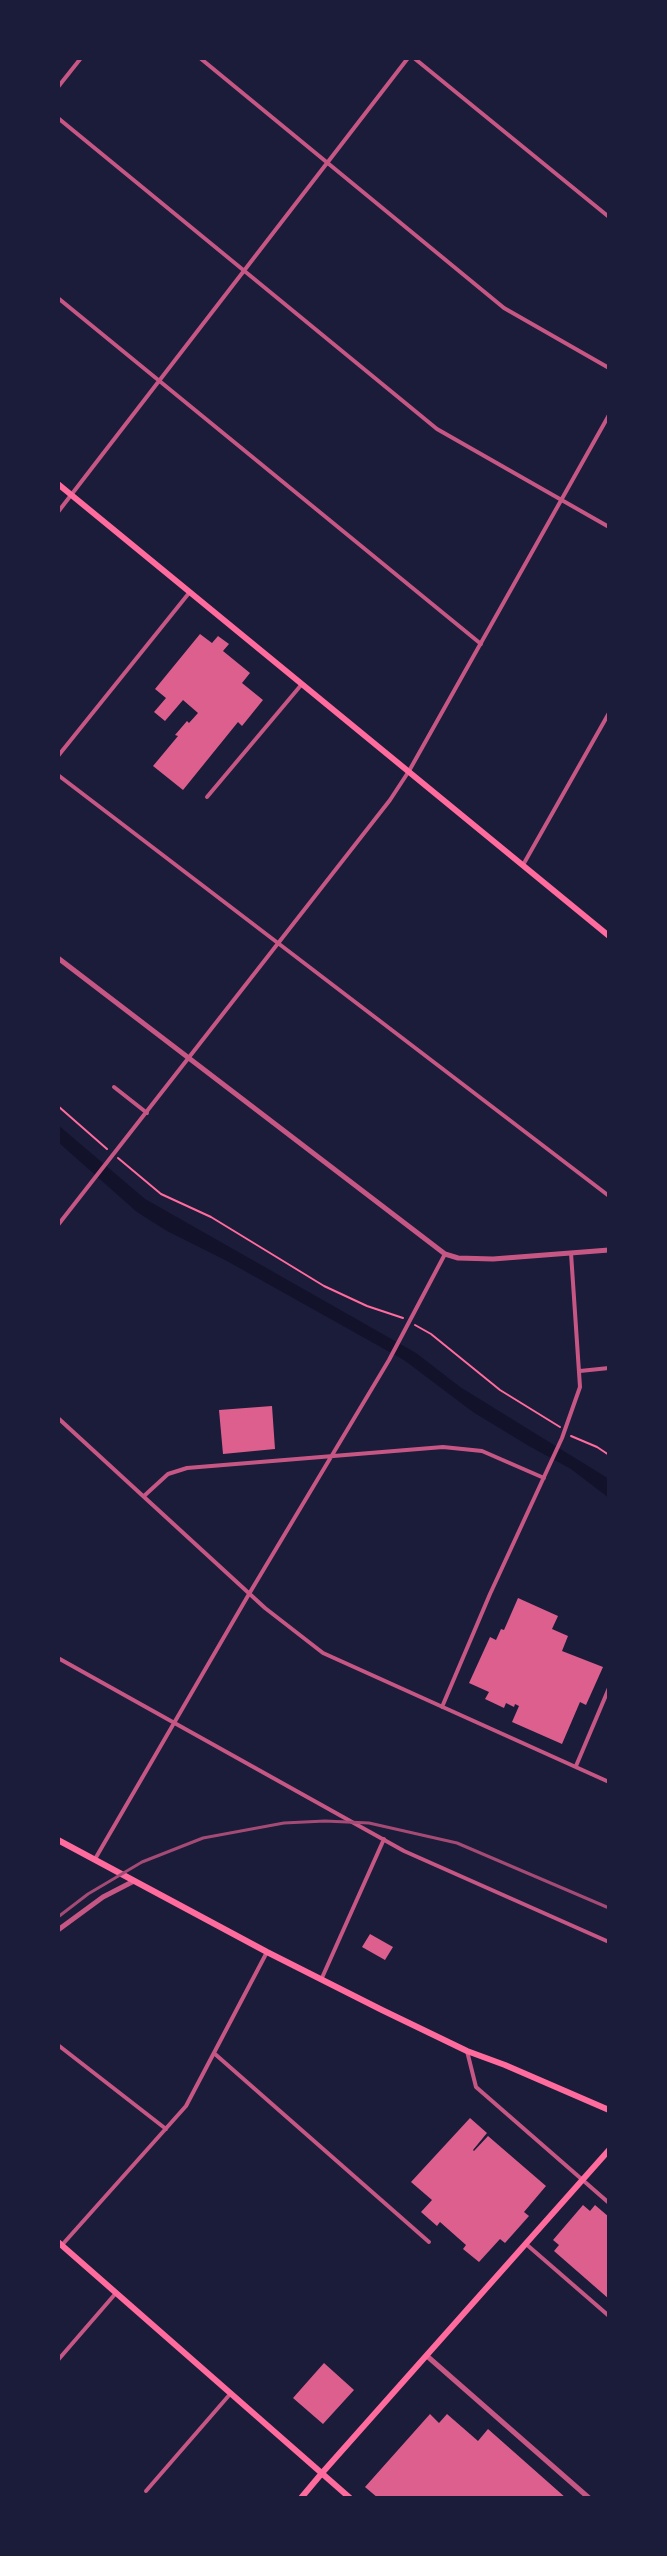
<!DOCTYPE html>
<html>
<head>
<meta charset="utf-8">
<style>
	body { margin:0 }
	#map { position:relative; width:667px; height:2556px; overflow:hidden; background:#1b1b3a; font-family:"IBM Plex Sans",sans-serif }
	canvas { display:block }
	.frame { position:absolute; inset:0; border:60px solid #1b1b3a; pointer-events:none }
</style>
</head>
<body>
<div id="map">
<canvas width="667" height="2556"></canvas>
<div class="frame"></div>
</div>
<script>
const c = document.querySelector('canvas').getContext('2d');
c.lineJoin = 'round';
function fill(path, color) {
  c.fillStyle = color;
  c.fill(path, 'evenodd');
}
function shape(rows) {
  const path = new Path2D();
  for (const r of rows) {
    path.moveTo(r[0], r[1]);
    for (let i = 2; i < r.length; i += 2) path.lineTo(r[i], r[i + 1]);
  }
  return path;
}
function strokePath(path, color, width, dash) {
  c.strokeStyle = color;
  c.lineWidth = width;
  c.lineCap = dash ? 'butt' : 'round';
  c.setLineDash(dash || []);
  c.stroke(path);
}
fill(shape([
	[58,1125,145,1199,416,1353,460,1387,609,1479,609,1498,571,1469,529,1446,473,1412,404,1360,227,1261,167,1231,137,1212,58,1142]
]), '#12122b');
fill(shape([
	[200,634,212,643,218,636,229,644,223,651,250,673,242,683,263,700,242,726,238,722,183,790,153,766,178,736,175,735,187,721,189,723,198,713,183,700,165,721,154,712,166,698,155,689],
	[272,1406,275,1449,223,1454,219,1410],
	[518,1598,558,1616,552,1629,568,1636,562,1651,603,1667,586,1705,580,1702,562,1744,512,1722,519,1706,515,1704,514,1707,506,1703,504,1708,485,1699,489,1692,469,1683,490,1637,496,1640,501,1629,504,1630],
	[370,1934,393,1947,385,1960,362,1947],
	[470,2118,487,2133,473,2150,474,2151,488,2136,546,2186,524,2212,529,2216,505,2243,500,2239,479,2262,463,2249,466,2245,440,2222,437,2226,421,2212,432,2200,411,2182],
	[583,2205,590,2211,595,2205,609,2217,609,2299,554,2251,559,2245,553,2240],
	[324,2363,354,2390,323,2424,293,2398],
	[430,2414,439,2423,447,2414,478,2441,488,2429,566,2498,378,2498,365,2487]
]), '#dd5f8e');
strokePath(shape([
	[58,1106,107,1149],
	[118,1158,161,1194,211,1217,324,1286,367,1306,403,1318],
	[415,1325,431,1334,500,1390,560,1427],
	[571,1436,597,1447,609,1455]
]), '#ff6b9d', 2);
strokePath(shape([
	[200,58,504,308,609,368],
	[414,58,609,217],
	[58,87,81,58],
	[58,118,437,429,609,527],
	[58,298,481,644],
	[58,512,408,58],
	[58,756,189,593],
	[58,775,609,1196],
	[207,797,302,684],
	[523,865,609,713],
	[114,1087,147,1113],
	[58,1225,390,800,409,771,609,415],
	[580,1371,609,1368],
	[58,1418,265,1608,323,1653,609,1782],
	[144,1496,168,1474,187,1468,443,1447,482,1451,544,1478],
	[58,1658,404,1851,609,1942],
	[442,1707,490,1594,562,1438,580,1387,571,1253],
	[576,1766,609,1688],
	[95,1859,249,1594,389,1360,445,1254],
	[321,1980,384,1839],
	[58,2045,166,2129],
	[467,2051,476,2087,609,2203],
	[215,2054,429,2242],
	[526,2244,609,2316],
	[62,2245,186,2106,267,1952],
	[58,2360,116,2293],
	[146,2491,231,2393]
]), '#c65784', 4);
strokePath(shape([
	[58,958,445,1254,458,1258,493,1259,609,1250],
	[58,1930,103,1897,134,1881],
	[427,2356,589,2498]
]), '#c65784', 5);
strokePath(shape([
	[58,484,609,936],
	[58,1840,267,1952,382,2010,467,2051,505,2065,609,2110],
	[322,2473,609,2150]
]), '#ff6b9d', 6);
strokePath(shape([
	[58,2242,350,2498],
	[301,2498,322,2473]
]), '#ff6b9d', 6);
strokePath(shape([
	[58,1917,88,1894,142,1862,203,1838,284,1823,325,1821,369,1823,457,1843,609,1908]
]), '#a44b75', 3);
</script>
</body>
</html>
